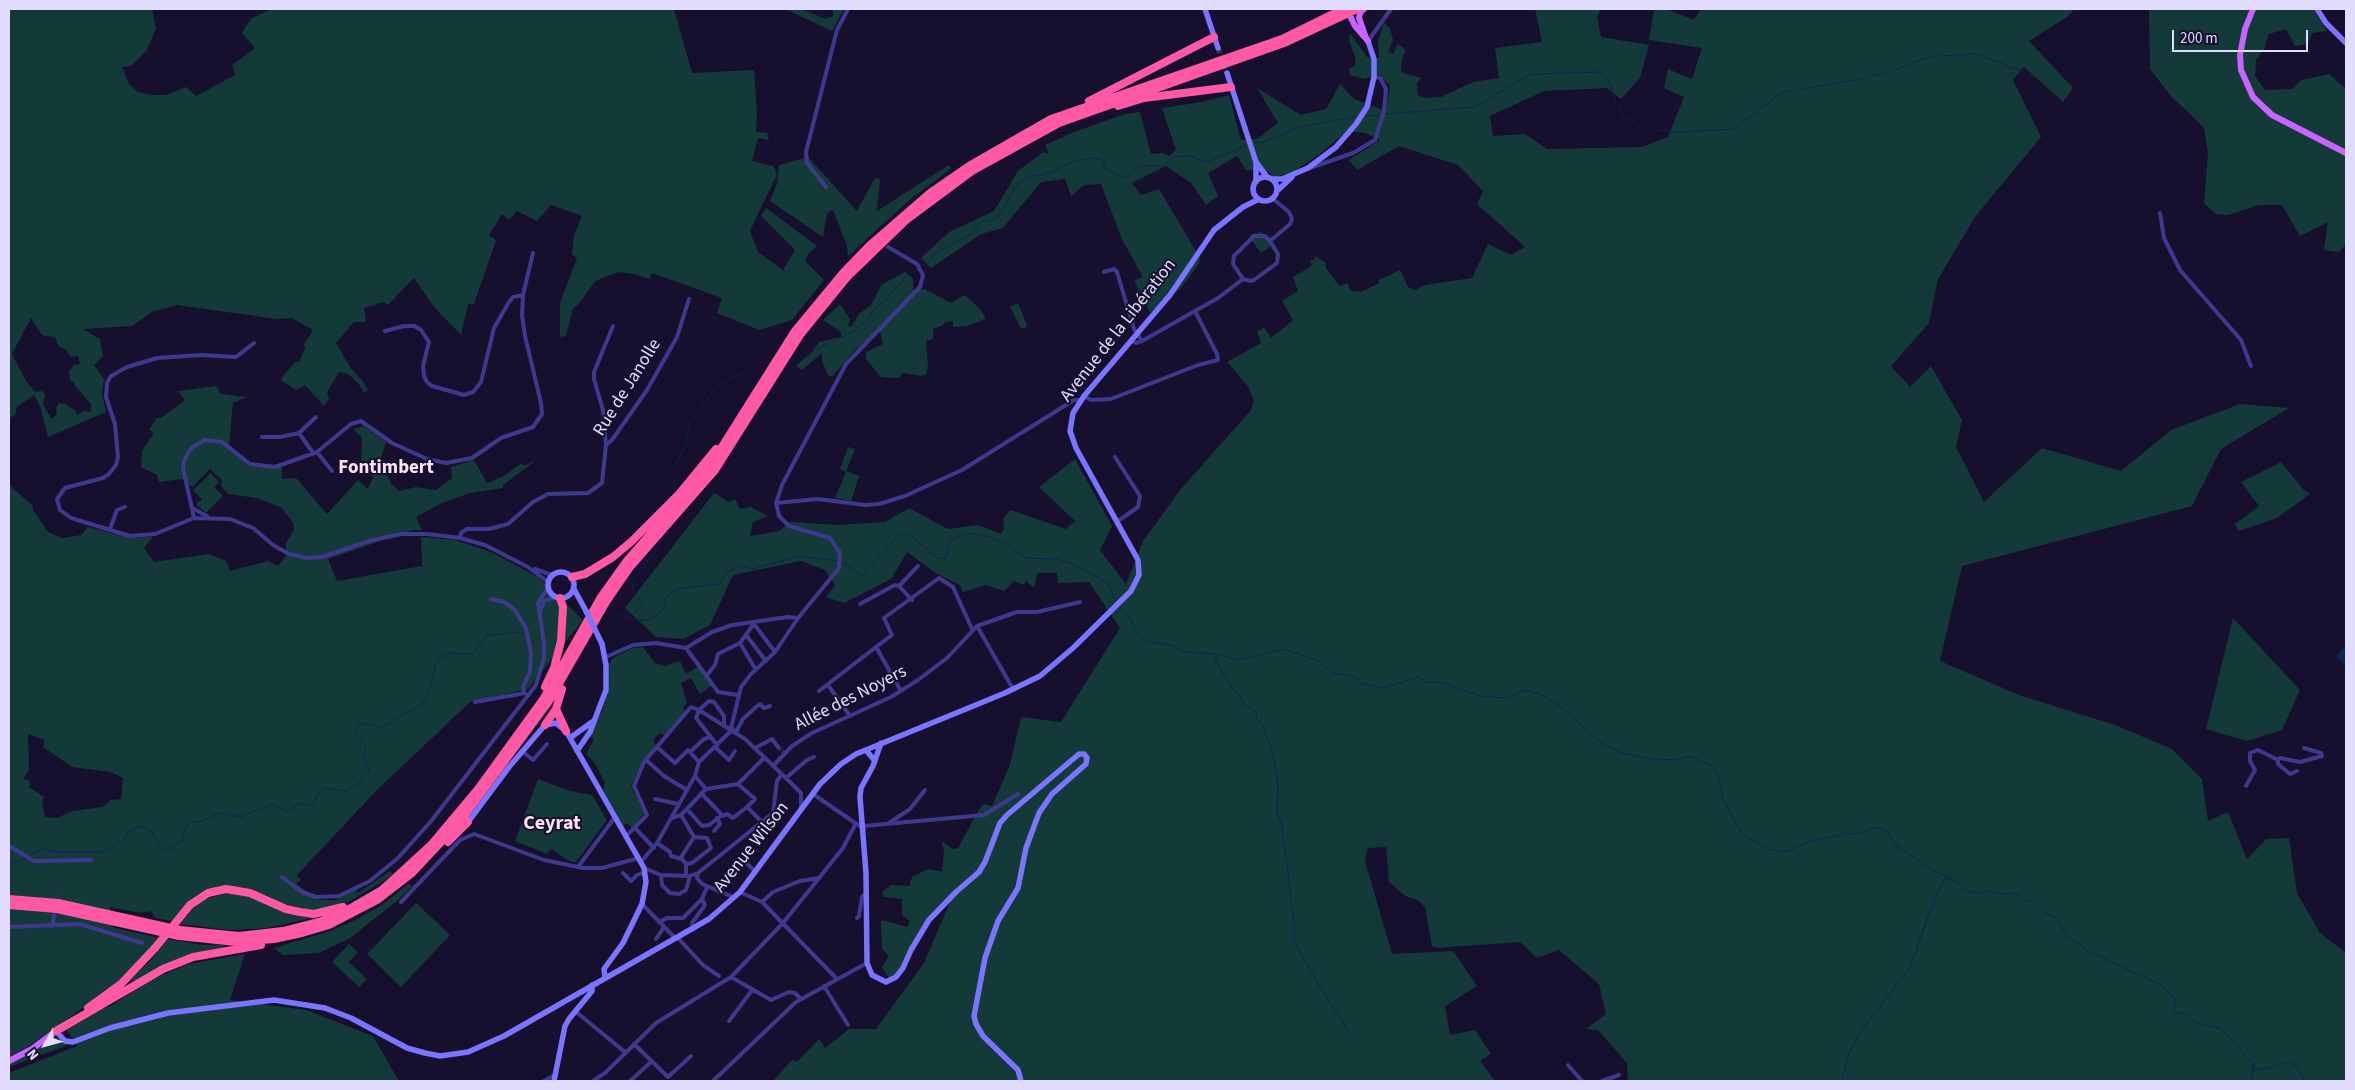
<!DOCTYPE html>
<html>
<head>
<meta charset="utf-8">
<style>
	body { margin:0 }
	#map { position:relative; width:2355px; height:1090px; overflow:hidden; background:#16102e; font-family:"Source Sans 3",sans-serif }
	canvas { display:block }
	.frame { position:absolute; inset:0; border:10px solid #e2ddff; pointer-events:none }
	.north { position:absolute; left:20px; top:1020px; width:50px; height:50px; -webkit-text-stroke:4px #16102e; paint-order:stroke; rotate:232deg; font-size:14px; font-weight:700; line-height:20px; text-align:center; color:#e2ddff }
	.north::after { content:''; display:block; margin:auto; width:18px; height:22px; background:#e2ddff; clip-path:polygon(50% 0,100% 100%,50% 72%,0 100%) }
	.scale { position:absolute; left:2172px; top:30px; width:136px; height:22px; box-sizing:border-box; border:2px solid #e2ddff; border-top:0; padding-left:6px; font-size:15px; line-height:18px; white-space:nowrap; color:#e2ddff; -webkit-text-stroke:4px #16102e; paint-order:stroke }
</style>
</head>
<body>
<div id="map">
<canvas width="2355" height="1090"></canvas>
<div class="frame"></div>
<div class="north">N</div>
<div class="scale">200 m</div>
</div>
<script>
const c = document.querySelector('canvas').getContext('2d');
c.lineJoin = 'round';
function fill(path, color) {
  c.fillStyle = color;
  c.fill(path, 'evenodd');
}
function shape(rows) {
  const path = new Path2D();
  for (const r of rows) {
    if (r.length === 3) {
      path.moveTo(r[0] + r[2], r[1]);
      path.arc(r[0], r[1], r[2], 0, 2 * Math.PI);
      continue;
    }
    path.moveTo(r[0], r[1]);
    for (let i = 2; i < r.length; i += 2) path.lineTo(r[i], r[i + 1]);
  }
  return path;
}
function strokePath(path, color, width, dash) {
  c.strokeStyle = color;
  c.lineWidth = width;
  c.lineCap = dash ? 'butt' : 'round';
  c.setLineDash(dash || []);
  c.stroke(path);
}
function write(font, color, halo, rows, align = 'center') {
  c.font = font + ' "Source Sans 3",sans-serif';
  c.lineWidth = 4;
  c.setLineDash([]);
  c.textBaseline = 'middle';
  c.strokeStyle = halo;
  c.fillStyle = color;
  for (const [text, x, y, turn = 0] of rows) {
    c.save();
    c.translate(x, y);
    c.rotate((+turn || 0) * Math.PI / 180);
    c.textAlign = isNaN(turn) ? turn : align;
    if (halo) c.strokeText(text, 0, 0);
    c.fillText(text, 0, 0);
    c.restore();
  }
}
fill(shape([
	[9,9,152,9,156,28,147,50,131,66,122,67,129,84,138,92,151,95,166,95,186,87,196,96,235,75,232,65,255,48,242,33,246,26,252,18,272,9,674,9,692,73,754,70,757,114,756,132,767,133,769,140,758,138,752,161,773,166,777,174,750,231,758,252,783,270,795,250,761,216,766,208,817,246,809,253,805,261,824,280,792,320,759,330,717,313,722,298,652,273,650,279,634,274,618,272,595,281,579,304,573,308,566,336,560,337,560,303,577,258,572,254,574,235,582,216,551,205,537,221,517,211,509,220,502,214,489,235,496,240,474,304,468,304,461,335,434,307,414,278,388,305,384,302,364,308,366,322,354,322,336,343,352,370,362,380,368,390,364,393,358,383,348,374,339,372,327,392,329,399,324,406,305,385,296,390,280,380,295,362,299,362,306,346,303,346,313,330,292,318,277,319,177,305,152,312,132,326,83,329,100,339,103,356,94,365,104,379,102,394,106,412,48,437,40,406,34,395,17,407,15,415,9,418],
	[31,318,42,335,55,337,59,347,64,348,71,357,78,356,80,364,74,365,69,372,70,381,74,382,75,386,91,404,91,412,83,411,77,415,75,410,65,404,59,403,56,408,57,414,52,419,43,405,45,394,42,391,35,392,26,381,12,354],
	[785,9,801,9,826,19,833,16,833,9,844,9,832,31],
	[1535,9,1601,9,1597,16,1601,37,1649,45,1640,78,1621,99,1607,88,1544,91,1490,116,1493,136,1525,134,1547,149,1642,147,1668,137,1684,97,1664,88,1668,69,1692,79,1702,48,1649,40,1654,9,1666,9,1694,20,1701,9,2074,9,2067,17,2029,41,2073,88,2063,102,2024,67,2013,80,2041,137,1975,217,1938,279,1929,323,1891,366,1910,387,1931,366,1962,420,1956,447,1984,502,2042,448,2121,471,2171,430,2240,404,2289,408,2221,449,2192,506,1962,566,1940,661,2019,695,2115,725,2172,749,2202,779,2208,821,2228,812,2247,859,2266,839,2289,838,2297,893,2320,933,2346,953,2346,1081,1628,1081,1627,1063,1598,1030,1586,1029,1606,1014,1599,984,1559,950,1537,958,1520,942,1437,948,1432,946,1425,907,1418,900,1405,896,1389,882,1386,847,1368,848,1365,861,1392,954,1453,951,1477,986,1445,1006,1450,1035,1475,1030,1491,1054,1480,1061,1495,1081,773,1081,792,1060,797,1062,819,1039,825,1048,849,1029,876,1029,924,963,953,895,929,920,903,968,890,980,882,967,889,956,882,949,881,922,882,920,907,927,910,921,902,915,902,899,884,897,882,892,891,885,909,886,912,877,928,869,942,872,944,853,942,841,953,849,958,848,978,811,983,804,992,806,1010,765,1021,717,1061,722,1120,628,1089,582,1058,583,1057,573,1037,573,1034,588,1026,581,1023,585,1014,581,1004,591,986,585,963,592,960,585,937,574,907,552,891,579,844,603,826,597,835,585,825,570,801,561,733,575,710,625,683,639,656,637,625,608,714,493,729,502,735,499,740,509,751,507,767,516,753,522,750,536,779,531,790,522,839,525,885,522,909,508,948,529,978,525,1001,534,1004,529,1003,519,1010,510,1066,529,1075,521,1039,487,1075,459,1112,526,1100,550,1126,584,1143,541,1181,489,1251,410,1254,400,1247,385,1227,362,1261,343,1257,332,1264,327,1271,338,1293,320,1282,301,1298,291,1293,277,1310,267,1312,264,1310,262,1311,260,1314,260,1315,256,1325,262,1326,268,1339,286,1347,283,1351,291,1361,292,1379,283,1379,280,1400,270,1408,287,1415,290,1425,285,1472,278,1488,244,1511,255,1525,247,1477,204,1483,191,1458,165,1399,146,1357,170,1349,160,1380,140,1365,133,1347,131,1320,154,1293,172,1275,177,1266,171,1246,170,1237,156,1208,173,1218,196,1206,205,1191,183,1166,166,1132,183,1141,195,1159,189,1200,258,1199,264,1180,289,1150,313,1134,280,1143,277,1121,237,1101,184,1084,185,1071,196,1065,179,1041,182,1003,228,981,234,931,268,921,258,949,232,994,211,1018,171,1043,152,1049,154,1045,145,1074,132,1125,114,1140,112,1151,154,1162,153,1169,156,1176,150,1162,108,1202,102,1229,95,1241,140,1257,139,1278,123,1257,88,1301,115,1326,109,1340,84,1354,99,1386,111,1390,86,1379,75,1363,79,1350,75,1349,69,1354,66,1356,59,1349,41,1350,33,1367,57,1379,58,1378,41,1384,23,1390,28,1393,40,1388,52,1393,54,1398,44,1406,50,1402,59,1401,72,1421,78,1417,83,1418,95,1425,98,1441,97,1473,82,1499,78,1495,48,1542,42],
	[2149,9,2313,9,2327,31,2312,33,2308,44,2295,46,2286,29,2269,34,2264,49,2256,60,2255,76,2265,90,2292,89,2301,80,2329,74,2345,88,2346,244,2339,252,2324,250,2328,222,2300,236,2282,205,2259,205,2228,215,2216,214,2204,203,2208,154,2204,128,2170,95,2150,69],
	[808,157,857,211,875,178,880,179,877,211,949,165,951,169,912,198,848,256,847,246,833,210,828,212,826,219,823,237,770,201,777,184,779,165],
	[1262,232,1271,246,1261,253,1249,237,1252,234],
	[905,272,913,279,913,290,925,289,951,303,965,295,980,309,986,319,967,326,953,327,953,321,946,322,941,326,933,329,933,339,926,341,928,367,926,374,922,376,904,373,898,378,881,377,866,359,866,352,883,344,880,331,855,350,832,377,828,375,822,361,822,353,802,370,796,366,811,353,819,342,841,337,841,332,823,320,840,304,850,319,848,326,852,326,859,314,872,304,881,285],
	[1018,303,1027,325,1026,328,1021,328,1010,307],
	[216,386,221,394,246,397,233,403,229,445,256,467,282,466,282,479,296,478,327,514,358,480,368,489,373,477,361,463,362,438,353,429,364,426,386,442,380,461,392,485,400,491,416,487,436,490,452,478,451,467,474,460,487,483,502,477,522,463,523,466,535,461,503,485,503,488,470,493,442,503,416,517,422,530,412,530,328,559,337,581,422,566,421,537,455,540,491,552,538,577,583,620,528,689,470,702,377,790,297,875,301,880,296,884,319,900,334,900,356,890,358,893,390,871,393,874,385,880,350,901,332,909,312,911,282,903,268,896,240,887,222,887,173,921,155,918,151,911,140,913,110,907,112,927,159,938,118,983,25,1049,9,1057,9,485,33,506,33,510,48,532,62,538,81,535,88,527,130,538,153,537,144,548,154,562,209,554,226,561,230,571,268,561,278,566,286,556,286,543,294,530,293,523,282,508,257,498,228,494,221,486,222,480,210,469,192,487,183,479,159,482,157,475,141,467,142,451,154,433,149,430,157,418,161,418,185,400,178,391],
	[28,734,45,740,43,747,72,767,111,772,123,778,121,799,111,800,103,807,72,811,57,818,45,817,42,802,44,797,29,787,31,784,28,780,23,779,29,770],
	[848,447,855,449,846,471,859,476,851,501,835,498,846,472,840,469],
	[2281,462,2303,489,2310,494,2277,518,2239,531,2235,524,2259,506,2241,482],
	[211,473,219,482,214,487,223,496,206,513,196,504,202,499,193,490],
	[2233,618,2300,690,2282,730,2247,741,2206,729],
	[643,647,655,663,665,666,680,661,686,674,698,667,711,686,700,694,691,678,681,683,687,703,683,707,685,712,666,736,660,733,653,740,657,747,643,761,631,786,644,813,632,828,627,823,623,826,603,790,605,783,595,763,586,754,594,739,589,736,602,711,609,687,609,664,613,658,632,648],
	[538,779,570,791,592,795,607,820,576,862,571,862,551,849,547,854,515,841],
	[408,884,412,886,397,901,350,938,319,953,283,955,274,948,327,932,349,923,381,906],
	[228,893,241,894,317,917,267,928,230,930,180,924,200,900],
	[416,903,450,935,401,987,367,954],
	[168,939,202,945,223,945,224,948,192,953,155,969,134,983,131,979,150,961],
	[349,944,358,952,349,962,367,979,359,987,332,962],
	[245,954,230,1000,306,1010,373,1036,399,1081,9,1081,9,1073,77,1046,66,1029,88,1014,112,1005,151,980,188,964],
	[53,1037,59,1038,68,1045,9,1067,9,1064]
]), '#133938');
fill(shape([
	[2346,644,2346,666,2336,657]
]), '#0a2453');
strokePath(shape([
	[1939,56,1976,54,2007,65,2037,78],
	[1894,70,1926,58,1935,56],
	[1884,74,1890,73],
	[1870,76,1880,74],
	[1799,90,1864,78],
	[1619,107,1623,116,1641,127],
	[1386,114,1475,107,1531,74,1601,72,1608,79,1616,101],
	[1365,116,1380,115],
	[1651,130,1679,132,1734,129,1783,92,1790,91],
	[1255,143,1264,142,1299,127,1356,117],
	[923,265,929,262,936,253,970,235,981,222,996,219,1018,184,1028,176,1044,175,1072,162,1093,158,1104,161,1104,169,1126,178,1140,166,1165,166,1172,157,1188,156,1208,162,1246,145],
	[796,366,813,351,854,331,868,318,874,309,884,302,908,274,916,270],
	[675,467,686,443,690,422,717,387,748,369],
	[842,562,862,575,899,535,907,533,937,558,943,559,947,555,948,545,954,538,964,534,974,534,991,537,1010,546,1025,558,1057,559,1075,565,1107,583,1117,603],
	[1119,606,1129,616,1139,637,1145,641,1173,646,1183,652,1216,654,1238,660,1284,649,1319,661,1333,673,1353,676,1362,683,1382,688,1419,677,1426,682,1441,682,1480,696,1507,698,1525,690,1540,694,1561,707,1600,742,1619,752,1650,759,1677,760,1690,756,1712,766,1718,774,1723,800,1739,828,1744,835,1767,849,1786,852,1808,842,1847,833,1856,834,1877,827,1885,830,1898,846,1924,865,1960,884,1965,889,1977,893,1989,891,2001,894,2011,893,2019,895,2026,901,2033,901,2044,912,2056,918,2066,935,2088,951,2161,985,2168,991,2175,999,2174,1013,2186,1013,2198,1024,2220,1028,2258,1069,2265,1070,2281,1063,2289,1062,2296,1066,2303,1077,2302,1081],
	[611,613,636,621,651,619,663,611,666,598,671,592,681,588,719,584,730,570,739,566,753,569,799,556,838,561],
	[629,617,643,605,632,588,635,577,660,545],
	[1216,656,1216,662,1232,688,1238,693,1244,704,1256,711,1257,719,1262,725,1273,753,1278,786,1277,811,1282,826,1295,930],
	[9,863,18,862,43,848,55,852,100,852,114,846,124,839,129,831,142,826,152,831,160,846,165,850,169,850,183,839,184,830,191,822,201,821,220,813,241,817,272,804,286,812,301,803,307,806,313,803,320,791,325,788,345,791,359,783,364,776,370,771,364,757,365,746,355,731,359,725,367,723,380,728,422,704,429,692,435,667,439,660,448,653,473,654,487,635,523,632],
	[1294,935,1294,941,1320,987,1349,1032],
	[1842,1081,1849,1052,1866,1024,1910,968,1930,911,1945,877],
	[2252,1081,2253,1065]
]), '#0a2453', 1);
strokePath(shape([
	[778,747,785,754],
	[54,915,57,894]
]), '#352f4d', 4, [4, 2]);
strokePath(shape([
	[1218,48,1227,73]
]), '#352f4d', 5.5, [5.5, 3]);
strokePath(shape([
	[1368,41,1391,9],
	[1310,168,1353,153,1375,140,1384,111,1386,89,1380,78,1374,77],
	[826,187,807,163,806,152,837,30,848,9],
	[2160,213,2164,238,2180,270,2241,340,2251,366],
	[1270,241,1278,254,1277,263,1254,280,1250,281,1243,279,1233,264,1234,256,1254,236,1265,236,1270,241,1290,224,1292,219,1289,212,1272,198],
	[1104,272,1114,269,1117,272,1134,329,1142,341],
	[385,331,404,326,414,326,421,330,429,342,423,366,424,376,427,382,432,386,464,395,473,392,481,382,494,328,509,302,513,297,523,295],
	[1131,341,1136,343,1142,341,1218,298,1243,279],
	[254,343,236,357,201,355,157,358,127,367,111,376,107,383,106,397,115,424,118,457,116,465,109,474,103,478,65,488,57,499,60,510,71,518,130,536,155,534,194,518,230,519,253,528,273,545,289,554,307,558,322,557,369,541,401,534,427,534,460,538,485,545,528,567,548,582],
	[1084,396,1091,400,1111,399,1198,365,1218,360,1217,354,1195,311],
	[262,437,280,437,299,433],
	[606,445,603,410,594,379,594,372,613,326],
	[317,452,332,471],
	[313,453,299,433,316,417],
	[1115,457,1140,496,1138,507,1118,521],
	[776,503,818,499,865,505,879,504,905,496,962,470,1074,400,1080,400],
	[192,508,207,516],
	[194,518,183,468,184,461,191,448,205,440,222,442,250,464,275,467,317,452,351,424,361,421,392,443,427,459,446,463,472,458,501,438,533,427,542,414,541,403,525,336,522,315,523,295,533,253],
	[110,529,117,510,125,507],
	[460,538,461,533,467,529,489,529,508,524,533,502,548,494,588,493,602,483,606,445,612,440,647,390,677,337,689,299],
	[535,569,552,575],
	[899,586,918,566],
	[491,599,504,602,514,609,526,628,531,653,530,672,523,687,524,693],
	[860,604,895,585,899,586,912,600],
	[540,612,544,601,555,597],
	[754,624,775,652],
	[977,626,1017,612,1037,612,1080,602],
	[746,635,766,661],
	[740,643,756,670],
	[876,647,892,635,884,618,939,578,953,587,972,629],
	[686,648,718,692,738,695],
	[606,657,633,645,656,643,686,648,712,632,732,625,788,617,798,618],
	[707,675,715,665,718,654,740,643,755,622],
	[828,685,850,716],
	[819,691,876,647,901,691],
	[475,702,525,693],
	[724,725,724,716,714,702,709,701,699,710,745,739,786,778,801,793,801,809],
	[731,728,741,687,751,674,775,652,798,618,839,568,840,553,830,538,789,526,779,516,776,503,782,485,846,364,920,287,923,275,917,264,888,247],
	[736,732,743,719,756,707,760,704,764,708,770,706],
	[715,747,729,760,735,751],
	[658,748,675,763,688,750,699,762],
	[755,748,772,739,778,747],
	[522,751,533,760,547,744],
	[690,752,704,739,710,737],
	[646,760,664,776,687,790],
	[2278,760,2280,758,2300,762,2322,756,2321,753,2304,748],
	[773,766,792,746,812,733,891,697,918,680,947,658,977,626,1013,689],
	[786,778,807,760,814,757],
	[738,784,755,799,747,807],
	[2246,786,2255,770,2250,761,2250,753,2258,750,2278,760,2278,764,2290,774,2297,771],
	[706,789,738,784,764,758],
	[701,793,723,816,727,814,733,818,747,807,762,822],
	[813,794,864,829],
	[655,799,678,804],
	[687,809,702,826,709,825,722,815],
	[681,815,694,837],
	[671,818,681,815,706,789,695,776],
	[889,823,910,809,925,790],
	[864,826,984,815,1018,794],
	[635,828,654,848],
	[714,831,720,824,717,818],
	[474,834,544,860,583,868,602,868,639,858],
	[626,836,647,815,634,786,644,762,691,707,699,710,696,718,717,745],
	[657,843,670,852,671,856,682,859,686,864,686,876],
	[9,846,34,861,91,860],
	[680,859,694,837],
	[641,862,657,843,695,776,699,762,733,729],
	[686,864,692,863,711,848,707,838,694,837],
	[578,867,615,817],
	[644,868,661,875,690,876,698,873,773,813,777,781,782,774],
	[623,873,631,881,637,875,645,872],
	[698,873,697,878,702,884,733,897],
	[661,875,662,885,670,893,679,894,686,890,690,876],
	[282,877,302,892,316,897,339,896,370,881,398,858,432,820,536,685,544,658,544,643,538,603,548,588],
	[719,892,744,861,756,872],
	[740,892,762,902,837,979],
	[401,902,460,840,474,834],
	[762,902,773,892,800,881,819,878],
	[642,904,676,939],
	[857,918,859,916,862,897,866,893],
	[660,922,667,918,683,918,702,899],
	[52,926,54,915],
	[9,927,80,924,142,943],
	[693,930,692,923,705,905,702,899,707,887],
	[678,938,703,965,719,976],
	[656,939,664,927],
	[731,977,771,1000,789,992,795,993,801,999],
	[824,986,848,1025],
	[575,1011,625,1052],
	[729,1021,753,989],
	[634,1044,668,1077,691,1056],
	[1568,1065,1582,1081],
	[544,1081,556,1074],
	[593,1081,605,1073,656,1023,731,977,783,923,843,848,855,825],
	[630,1081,651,1062],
	[713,1081,796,1002,867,963],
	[1602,1081,1619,1075]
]), '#3e398f', 4);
strokePath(shape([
	[1205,9,1218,48],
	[2317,9,2326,23,2346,43],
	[1227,73,1256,162,1267,177],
	[1265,189,12],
	[1271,179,1282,179,1308,168,1336,147,1356,124,1367,107,1374,77,1374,59,1368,41],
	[1256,182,1256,162],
	[1277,191,1292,177],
	[561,585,13],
	[574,589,586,611],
	[570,738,592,722],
	[881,743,873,766,861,788,860,797,866,873,867,963,872,975,886,982,896,977,903,968,911,950,929,920,956,892,979,872,985,862,1000,823,1007,815,1079,754,1084,754,1087,758,1086,764,1052,794,1039,813,1026,848,1018,888,998,921,985,958,974,1016,976,1024,983,1036,1018,1070,1021,1081],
	[866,750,875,761],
	[577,751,590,732,606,690,606,665,602,644],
	[468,822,509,767,545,725,556,723,566,731,644,868,646,882,642,904,623,943,604,969,605,978],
	[56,1031,65,1041,73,1042,110,1028,168,1013,274,1000,325,1008,351,1018,407,1048,425,1053,440,1056,468,1052,504,1036,709,919,740,892,820,784,841,764,856,754,1005,693,1040,676,1073,648,1131,591,1139,575,1138,560,1076,448,1070,431,1073,413,1084,396,1170,295,1214,230,1243,207,1259,199],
	[554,1081,565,1026,569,1019,592,991,592,985]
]), '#7a74ff', 5.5);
strokePath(shape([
	[1351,9,1350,16,1355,26,1368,41],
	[1364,9,1360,13,1359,18,1366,38],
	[2253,9,2245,29,2240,55,2241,70,2253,97,2272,115,2346,153],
	[9,1061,32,1049,56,1031]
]), '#c864ff', 6);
strokePath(shape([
	[1089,101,1214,37],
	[1118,106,1144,98,1231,87],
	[572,577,585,574,613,557,632,541,679,494,716,449],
	[545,687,554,668,561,641,563,607,560,598],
	[562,689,556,709,566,731],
	[545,725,556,709],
	[448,842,468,822],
	[9,899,58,903,180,930,239,936,283,931,322,921,344,912,382,890,431,845,478,789,544,698,601,597,626,562,710,466,795,331,843,273,869,246,930,193,969,166,1051,119,1282,39,1343,9],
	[9,905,57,909,179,936,236,942,274,939,302,933,329,925,377,900,412,873,458,824,549,701,606,602,630,567,715,470,800,335,848,276,906,220,972,171,1059,123,1284,43,1357,9],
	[190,905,208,893,226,889,250,893,286,909,300,912,314,914,343,907],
	[88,1008,121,984,155,948],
	[56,1031,163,969,193,957,261,945]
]), '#ff58a5', 8);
strokePath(shape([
	[586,611,602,644]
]), '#7a74ff', 5.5);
strokePath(shape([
	[155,948,190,905]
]), '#ff58a5', 8);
write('18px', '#e2ddff', '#16102e', [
	["Avenue de la Libération",1119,331,-52],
	["Rue de Janolle",628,388,-58],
	["Allée des Noyers",851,699,-27],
	["Avenue Wilson",752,848,-52]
]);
write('bold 19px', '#ffdff3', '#16102e', [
	["Fontimbert",386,469]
]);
write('bold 20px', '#ffdff3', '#16102e', [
	["Ceyrat",552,825]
]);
</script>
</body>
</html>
